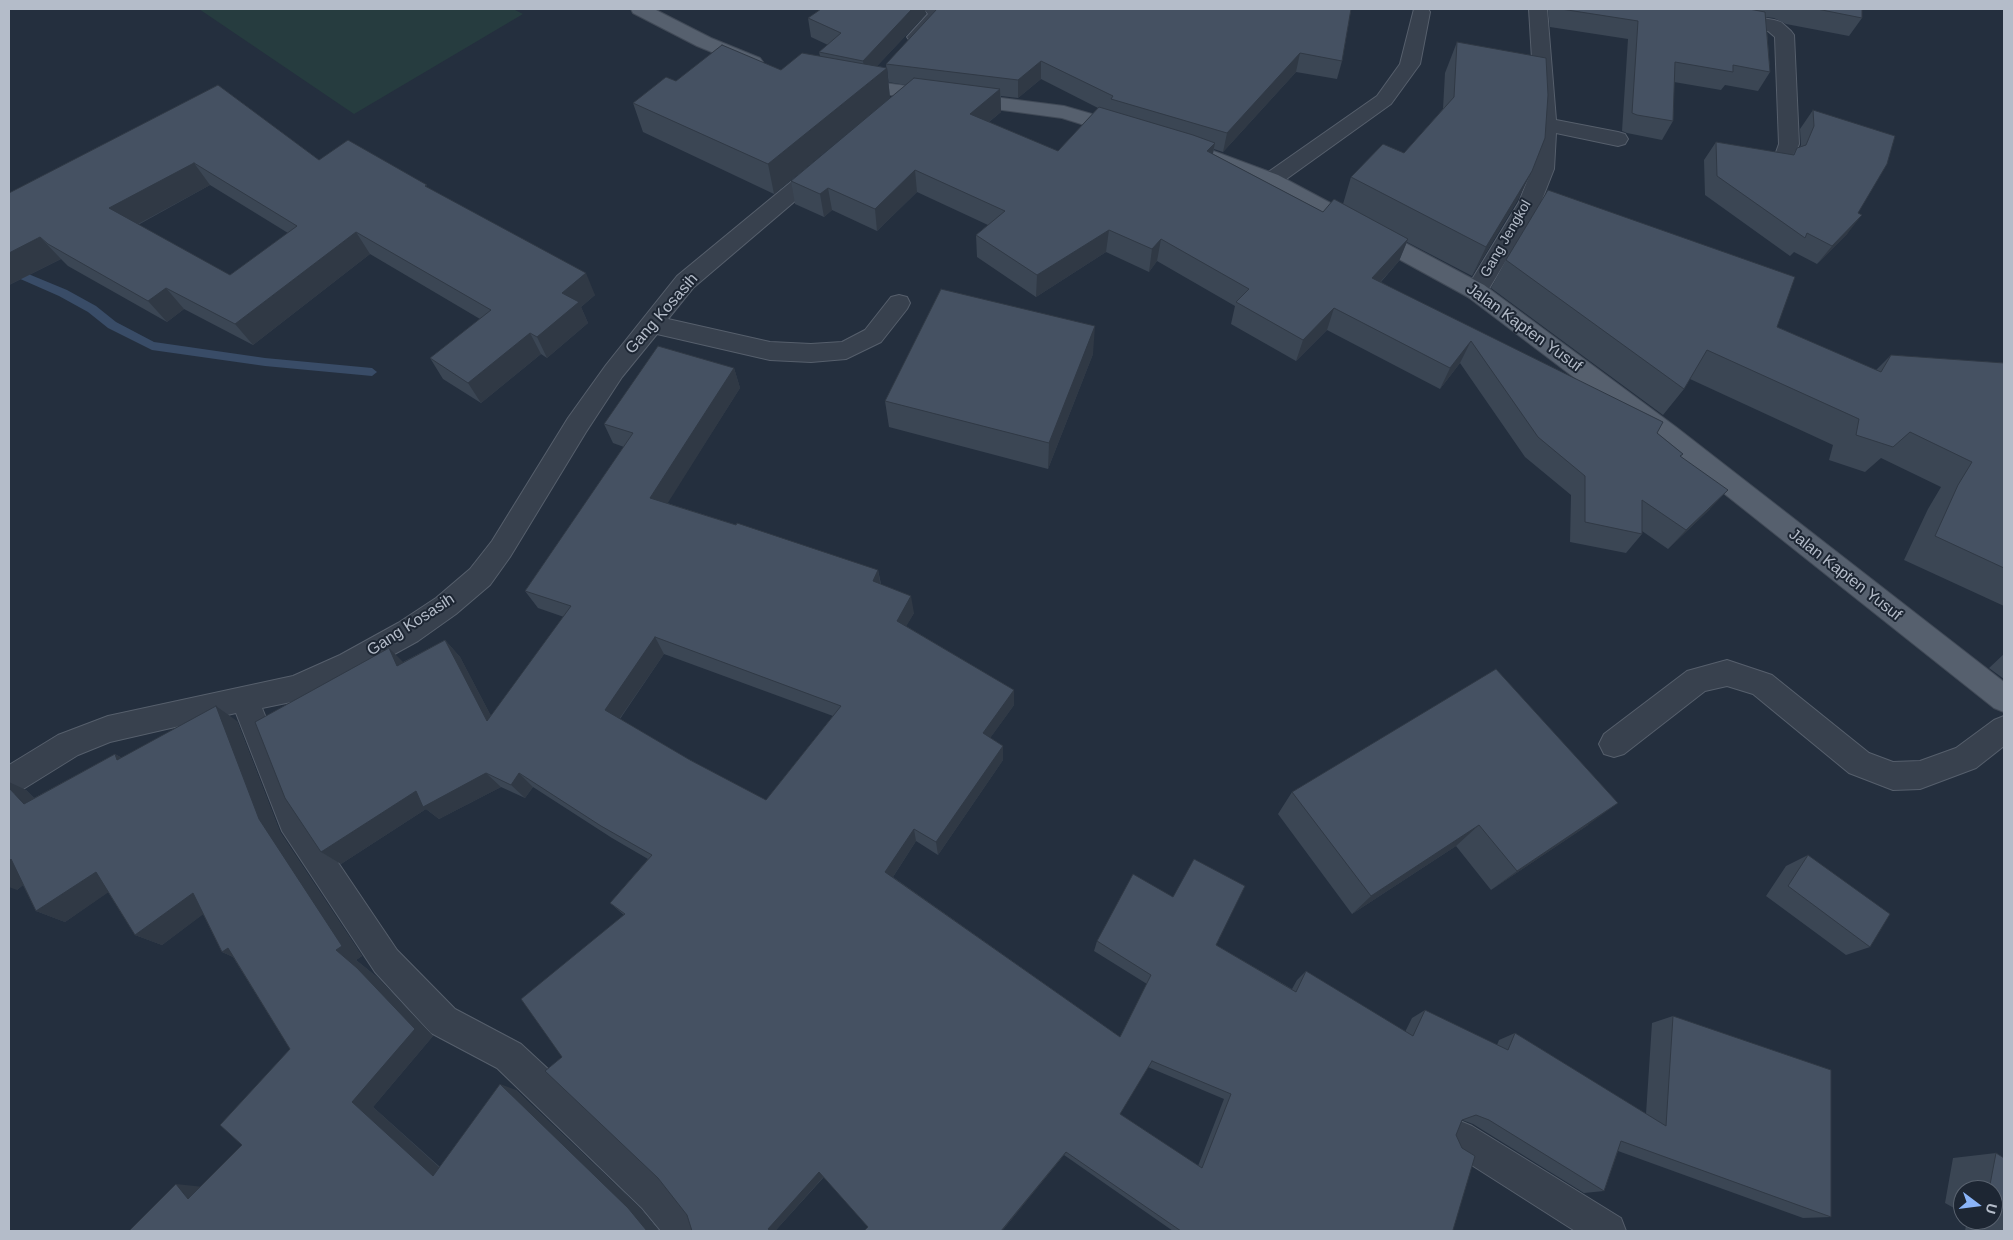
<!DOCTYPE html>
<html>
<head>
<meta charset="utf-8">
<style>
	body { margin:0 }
	#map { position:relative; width:2013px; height:1240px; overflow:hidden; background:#242f3e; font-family:Helvetica,sans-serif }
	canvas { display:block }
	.frame { position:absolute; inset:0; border:10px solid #b4bcc9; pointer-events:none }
	.north { position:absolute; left:1953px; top:1180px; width:50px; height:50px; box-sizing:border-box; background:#1d2633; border:1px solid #59626f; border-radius:50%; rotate:105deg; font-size:14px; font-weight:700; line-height:20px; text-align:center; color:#b4bcc9 }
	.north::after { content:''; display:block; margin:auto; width:18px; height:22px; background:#8ab4f8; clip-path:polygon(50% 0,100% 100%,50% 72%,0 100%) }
</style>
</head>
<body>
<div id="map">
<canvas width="2013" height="1240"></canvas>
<div class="frame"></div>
<div class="north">U</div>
</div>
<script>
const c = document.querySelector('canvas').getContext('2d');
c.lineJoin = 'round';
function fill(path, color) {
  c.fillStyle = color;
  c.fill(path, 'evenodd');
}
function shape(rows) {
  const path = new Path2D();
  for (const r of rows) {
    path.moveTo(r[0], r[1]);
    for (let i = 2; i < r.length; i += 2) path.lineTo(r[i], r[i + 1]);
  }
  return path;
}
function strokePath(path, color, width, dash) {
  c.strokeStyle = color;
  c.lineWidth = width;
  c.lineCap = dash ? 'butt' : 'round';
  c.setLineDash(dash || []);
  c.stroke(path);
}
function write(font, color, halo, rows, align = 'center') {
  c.font = font + ' Helvetica,sans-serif';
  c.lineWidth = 4;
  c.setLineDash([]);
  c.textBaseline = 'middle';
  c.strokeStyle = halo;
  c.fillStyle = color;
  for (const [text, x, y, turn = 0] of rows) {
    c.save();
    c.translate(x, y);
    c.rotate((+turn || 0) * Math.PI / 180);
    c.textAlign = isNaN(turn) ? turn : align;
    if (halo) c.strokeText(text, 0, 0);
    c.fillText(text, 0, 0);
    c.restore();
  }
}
fill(shape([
	[199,9,513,9,523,14,354,114]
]), '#263c3f');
fill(shape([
	[9,266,67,290,96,306,116,322,154,342,265,358,372,368,377,372,372,376,265,366,152,350,108,328,88,312,59,296,9,274,9,266]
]), '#394c67');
const minor = shape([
	[924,9,945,9,948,13,924,41,910,41,907,37,928,14,924,9],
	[1414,9,1428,9,1430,12,1420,64,1391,104,1278,185,1271,187,1264,185,1260,180,1264,175,1377,96,1400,64,1414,9],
	[1529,9,1547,9,1556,120,1618,132,1625,134,1628,139,1625,144,1618,146,1556,133,1554,169,1541,202,1484,297,1476,299,1468,297,1465,291,1519,202,1532,169,1536,125,1529,9],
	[1670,9,1709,9,1774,20,1781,22,1791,31,1794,35,1799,144,1791,163,1784,165,1777,163,1774,158,1779,144,1775,37,1768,31,1679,15,1672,13,1670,9],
	[821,161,828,163,832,168,828,173,693,288,668,319,770,342,811,344,842,342,865,330,891,297,899,295,907,297,910,303,907,309,881,342,846,359,811,362,770,360,657,334,622,377,586,432,510,557,490,585,456,614,418,641,360,673,296,701,262,708,304,812,397,950,455,1009,521,1044,601,1118,668,1182,696,1218,701,1231,661,1231,642,1208,497,1068,431,1033,375,972,282,831,236,713,110,742,78,755,20,791,9,795,9,765,58,735,108,716,293,676,340,655,398,623,436,598,470,569,492,541,568,418,606,365,677,276,814,163,821,161],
	[1727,660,1772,675,1869,753,1893,762,1920,761,1956,748,1994,720,2004,716,2004,746,1976,768,1920,789,1893,790,1849,773,1753,694,1727,686,1705,691,1624,754,1614,757,1604,754,1599,744,1604,734,1687,671,1727,660],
	[1460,1121,1472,1126,1621,1218,1626,1231,1575,1231,1448,1150,1443,1138,1448,1126,1460,1121]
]);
const major = shape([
	[631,9,654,9,711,38,760,58,763,62,760,66,753,68,746,66,697,46,633,13,631,9],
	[853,79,1064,106,1130,125,1133,130,1130,135,1123,137,1062,118,846,89,843,85,846,81,853,79],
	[1200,146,1278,175,1484,285,1676,427,2004,682,2004,712,1994,708,1658,441,1468,297,1264,185,1193,158,1190,153,1193,148,1200,146]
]);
strokePath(minor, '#565f6c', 2);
strokePath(major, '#414a57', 2);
fill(minor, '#38414e');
fill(major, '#56606e');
fill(shape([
	[1351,9,1342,61,1337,79,1296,72,1223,152,1214,149,1213,154,1323,212,1343,204,1351,177,1404,153,1443,109,1445,73,1457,42,1532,171,1517,201,1472,276,1407,242,1399,261,1381,282,1657,433,1683,454,1680,457,1710,509,1668,549,1642,531,1642,534,1626,553,1570,542,1571,495,1525,457,1460,363,1440,389,1327,330,1296,361,1231,324,1235,306,1157,261,1149,272,1106,252,1036,297,977,257,976,235,988,225,917,192,877,231,832,210,824,217,795,204,791,181,906,85,888,82,886,64],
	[1041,79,1098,108,1058,151,989,122,1001,112,1001,96,1018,98],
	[1548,9,1862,9,1862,18,1849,36,1786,24,1774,18,1766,17,1770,72,1758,91,1725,85,1721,90,1674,82,1673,121,1662,140,1627,133,1622,131,1628,39,1550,27],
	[926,14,877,66,887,68,890,98,774,194,643,132,633,103,676,81,781,70,820,56,819,52,828,45,811,37,808,18],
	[218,85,319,160,429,188,595,295,581,307,588,323,547,358,541,354,481,403,443,379,430,358,480,319,370,254,253,345,184,309,167,322,68,266,61,259,9,285,9,193],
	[210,185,288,233,230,275,138,225],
	[1813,110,1858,213,1847,234,1817,264,1794,252,1790,256,1705,195,1704,160,1716,142,1792,155,1797,148,1800,147,1801,145,1800,129],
	[1506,260,1777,327,1876,370,1891,355,2004,363,2004,606,1904,560,1928,509,1941,487,1881,458,1865,472,1829,460,1833,445,1690,379,1684,389,1663,415,1491,288],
	[1093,354,1048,469,889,427,885,401],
	[734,368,740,388,667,503,878,570,881,584,914,613,906,626,1014,690,1014,705,990,738,1003,746,1003,760,938,855,916,841,893,877,1120,1037,1147,984,1094,951,1097,941,1216,945,1292,989,1297,980,1306,971,1405,1032,1412,1018,1425,1010,1497,1045,1499,1040,1515,1033,1646,1114,1652,1023,1673,1016,1831,1217,1803,1218,1618,1151,1604,1191,1584,1193,1473,1124,1462,1120,1456,1135,1453,1230,1454,1231,1173,1231,1064,1155,1002,1231,864,1231,868,1227,824,1177,776,1230,778,1231,129,1231,201,1186,242,1145,290,1049,233,957,222,952,203,914,162,945,135,935,108,892,65,922,36,911,23,885,17,890,26,790,34,798,115,754,122,758,237,721,280,832,362,956,356,960,377,977,433,1036,373,1107,440,1167,516,1090,641,1209,659,1231,692,1231,687,1215,562,1057,624,915,610,903,648,859,612,838,533,787,525,798,501,787,439,819,426,809,341,864,321,852,403,662,445,640,460,657,491,716,564,617,538,608,525,591,624,447,613,443,604,424],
	[664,654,833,716,766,800,690,760,620,719],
	[1148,1067,1224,1099,1198,1166,1120,1114],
	[2004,654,2004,679,1989,668],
	[1292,792,1588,825,1491,890,1456,846,1352,914,1278,814],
	[1808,855,1870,947,1846,955,1766,896,1786,866],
	[1996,1153,2004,1158,2004,1231,1965,1231,1967,1220,1993,1220,1993,1190,1963,1190,1963,1213,1945,1203,1953,1158]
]), '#3b4654');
fill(shape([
	[912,9,925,9,926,14,865,79,863,61],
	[1300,53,1296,72,1223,152,1227,133],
	[1041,61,1041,79,1018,98,1018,80],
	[887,68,890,98,774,194,768,164],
	[1000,89,1001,112,970,137,970,114],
	[1215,143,1210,166,1207,151],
	[194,163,210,185,127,230,109,208],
	[915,170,917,192,877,231,875,209],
	[1532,171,1517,201,1472,276,1486,247],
	[828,188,832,210,824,217,820,194],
	[1862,215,1847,234,1817,264,1832,246],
	[1109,230,1106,252,1036,297,1037,275],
	[356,232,370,254,253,345,235,324],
	[40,237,61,259,9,285,9,253],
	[1161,239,1157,261,1149,272,1152,249],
	[1408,239,1399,261,1364,300,1372,278],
	[586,273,595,295,581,307,588,323,547,358,537,337,562,293],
	[166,288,184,309,167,322,148,301],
	[1334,308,1327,330,1296,361,1303,340],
	[1095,326,1093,354,1048,469,1049,443],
	[530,333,541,354,481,403,468,383],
	[1471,341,1460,363,1440,389,1450,368],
	[734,368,740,388,659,517,650,498],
	[1728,490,1710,509,1668,549,1686,530],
	[878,570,881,588,873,581],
	[911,596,914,613,900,637,897,621],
	[655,637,664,654,615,725,605,710],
	[445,640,460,657,501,735,487,721],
	[389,648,405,664,397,666],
	[1014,690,1014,705,983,748,983,733],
	[216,706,237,721,280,832,362,956,356,960,377,977,433,1036,373,1107,452,1179,433,1176,352,1102,336,950,259,819],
	[1003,746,1003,760,938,855,936,842],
	[115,754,139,768,117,760],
	[486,773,501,787,439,819,426,809,341,864,321,852,416,791],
	[519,773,533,787,525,798,511,785],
	[9,782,26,790,52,817,24,804,9,788],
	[1618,803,1588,825,1491,890,1517,871],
	[1479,825,1456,846,1352,914,1371,896],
	[914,829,916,841,889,883,885,872],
	[11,859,40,871,17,890,9,887,9,861],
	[96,872,122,883,65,922,36,911],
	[193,893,217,904,162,945,135,935],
	[228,948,245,962,222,952],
	[500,1084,516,1090,641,1209,659,1231,647,1231],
	[1066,1152,1064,1155,1002,1231,1001,1231],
	[819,1172,826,1174,776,1230,778,1231,771,1231,768,1229],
	[176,1184,204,1187,188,1199]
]), '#303945');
const building = shape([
	[821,9,912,9,863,61,819,52,841,33,808,18,821,9],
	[937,9,1351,9,1342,61,1300,53,1227,133,1111,99,1113,96,1041,61,1018,80,886,64,937,9],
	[1561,9,1749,9,1765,12,1770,72,1733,65,1733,72,1675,62,1673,121,1637,115,1632,113,1638,21,1561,9],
	[1817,9,1862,9,1862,18,1817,9],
	[1457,42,1546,58,1548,95,1545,138,1532,171,1486,247,1351,177,1383,144,1404,153,1454,97,1457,42],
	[722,45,781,70,802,53,887,68,768,164,633,103,666,77,676,81,722,45],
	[914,78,1000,89,970,114,1058,151,1099,107,1193,135,1215,143,1207,151,1323,212,1334,199,1408,239,1372,278,1663,422,1657,433,1683,454,1680,456,1728,490,1686,530,1642,500,1642,534,1585,522,1585,476,1538,437,1471,341,1450,368,1334,308,1303,340,1236,302,1249,289,1161,239,1152,249,1109,230,1037,275,976,235,1005,211,915,170,875,209,828,188,820,194,791,181,914,78],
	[218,85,319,160,348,140,427,185,425,186,586,273,562,293,579,302,537,337,530,333,468,383,430,358,491,310,356,232,235,324,166,288,148,301,48,244,40,237,9,253,9,193,218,85],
	[194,163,297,226,230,275,109,208,194,163],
	[1813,110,1895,136,1887,164,1858,213,1862,215,1832,246,1807,233,1805,238,1717,176,1716,142,1794,155,1797,148,1806,145,1814,126,1813,110],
	[1548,190,1795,277,1777,327,1881,372,1891,355,2004,363,2004,568,1935,536,1958,485,1972,462,1910,432,1893,447,1856,435,1859,419,1707,350,1684,389,1506,260,1548,190],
	[941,289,1095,326,1049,443,885,401,941,289],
	[658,346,734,368,650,498,736,525,737,523,878,570,873,581,911,596,897,621,1014,690,983,733,1003,746,936,842,914,829,885,872,1120,1037,1151,975,1097,941,1133,874,1173,897,1194,859,1245,886,1216,945,1296,992,1306,971,1413,1036,1425,1010,1508,1050,1515,1033,1666,1126,1673,1016,1831,1070,1831,1217,1621,1141,1604,1191,1489,1120,1476,1115,1462,1120,1456,1135,1462,1148,1475,1156,1453,1230,1454,1231,1181,1231,1066,1152,1001,1231,864,1231,868,1227,819,1172,768,1229,771,1231,655,1231,692,1231,687,1215,658,1178,545,1071,562,1057,521,999,625,914,610,903,652,855,601,826,519,773,511,785,486,773,423,807,416,791,321,852,285,798,255,722,389,648,397,666,445,640,487,721,571,606,525,591,633,433,604,424,658,346],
	[655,637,841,706,766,800,690,760,605,710,655,637],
	[1152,1061,1231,1094,1202,1168,1120,1114,1152,1061],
	[1496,669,1618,803,1517,871,1479,825,1371,896,1292,792,1496,669],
	[216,706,259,819,342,946,336,950,357,968,415,1029,352,1102,433,1176,500,1084,628,1208,647,1231,129,1231,176,1184,188,1199,242,1145,220,1125,290,1049,228,948,222,952,193,893,135,935,96,872,36,911,11,859,9,861,9,788,24,804,115,754,117,760,216,706],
	[1808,855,1890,914,1870,947,1788,886,1808,855],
	[1996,1153,2004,1158,2004,1210,1993,1204,1993,1190,1989,1190,1996,1153]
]);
fill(building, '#455162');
strokePath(building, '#303945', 1);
write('14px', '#b4bcc9', '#1d2633', [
	["Gang Jengkol",1506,239,-60]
]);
write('16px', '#b4bcc9', '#1d2633', [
	["Gang Kosasih",662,314,-49],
	["Jalan Kapten Yusuf",1524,328,36],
	["Jalan Kapten Yusuf",1845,575,38],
	["Gang Kosasih",411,625,-33]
]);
</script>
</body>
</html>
